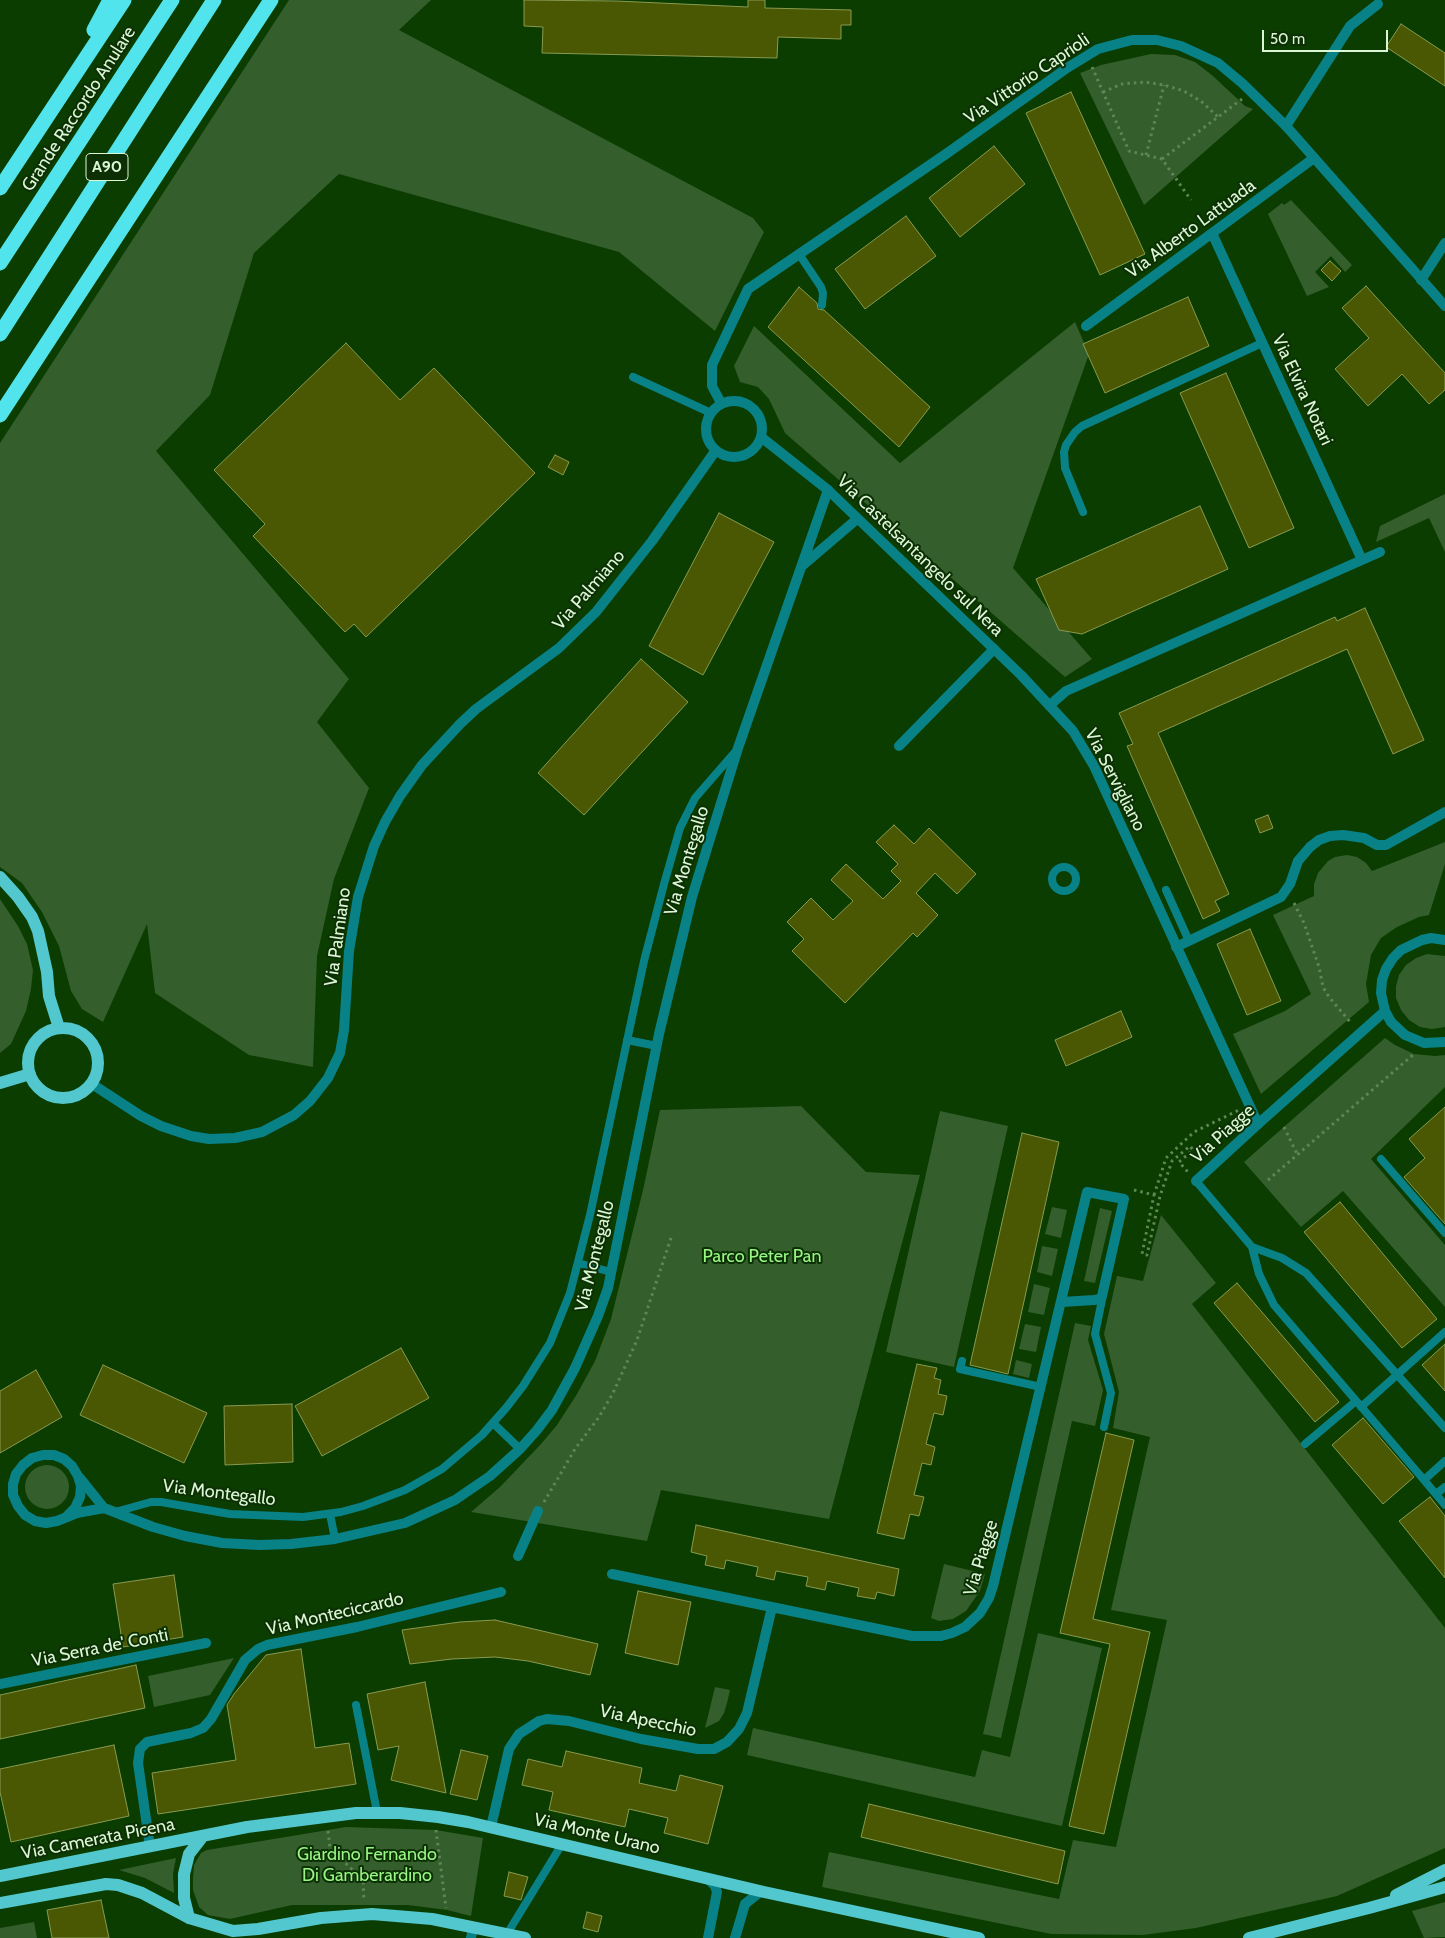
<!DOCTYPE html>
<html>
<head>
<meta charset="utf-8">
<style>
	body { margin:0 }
	#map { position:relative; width:1445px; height:1938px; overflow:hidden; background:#0b3c00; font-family:Cabin,sans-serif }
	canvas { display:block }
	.scale { position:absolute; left:1262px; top:30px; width:126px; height:22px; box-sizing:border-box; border:2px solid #dcf7d7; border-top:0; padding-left:6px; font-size:15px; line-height:18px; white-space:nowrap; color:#dcf7d7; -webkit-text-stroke:4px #0c3004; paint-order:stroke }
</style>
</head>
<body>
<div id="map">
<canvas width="1445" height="1938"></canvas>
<div class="scale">50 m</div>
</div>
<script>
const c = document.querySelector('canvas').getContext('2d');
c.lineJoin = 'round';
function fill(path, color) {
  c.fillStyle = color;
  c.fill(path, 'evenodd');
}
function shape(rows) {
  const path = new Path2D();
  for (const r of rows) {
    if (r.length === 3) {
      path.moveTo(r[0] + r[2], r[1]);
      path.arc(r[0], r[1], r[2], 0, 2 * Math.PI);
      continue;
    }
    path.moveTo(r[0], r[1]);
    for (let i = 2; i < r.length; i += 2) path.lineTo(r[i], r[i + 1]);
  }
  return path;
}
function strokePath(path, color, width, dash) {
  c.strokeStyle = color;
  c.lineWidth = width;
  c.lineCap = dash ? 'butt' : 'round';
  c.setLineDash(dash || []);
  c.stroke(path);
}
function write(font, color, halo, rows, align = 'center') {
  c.font = font + ' Cabin,sans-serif';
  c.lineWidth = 4;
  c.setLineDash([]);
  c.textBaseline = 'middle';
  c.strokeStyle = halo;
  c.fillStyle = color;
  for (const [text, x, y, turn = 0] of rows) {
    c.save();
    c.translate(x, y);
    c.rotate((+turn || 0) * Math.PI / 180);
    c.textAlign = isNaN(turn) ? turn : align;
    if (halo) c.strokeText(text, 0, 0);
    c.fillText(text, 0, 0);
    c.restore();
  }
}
fill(shape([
	[289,0,431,0,399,30,753,218,764,232,715,331,619,252,339,174,254,253,210,395,156,451,349,679,317,722,369,788,334,879,317,956,313,1067,249,1055,155,993,147,924,103,1022,82,1009,71,991,59,946,42,912,22,883,0,867,0,443],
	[1151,54,1175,55,1195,62,1213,76,1245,106,1253,109,1144,205,1080,73,1101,65],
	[1291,200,1352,265,1345,272,1331,256,1315,272,1329,287,1307,296,1268,214,1282,203,1284,205],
	[1075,322,1089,354,1013,568,1092,659,1065,677,785,433,769,399,758,387,740,382,734,366,754,326,900,463],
	[1445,494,1445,552,1429,518,1376,542,1380,526],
	[1445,842,1445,864,1429,915,1419,917,1397,927,1381,938,1371,955,1366,984,1369,1002,1261,1094,1233,1034,1285,1011,1311,994,1273,915,1314,896,1314,884,1318,873,1328,861,1335,857,1347,855,1357,857,1366,863,1372,871],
	[0,899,18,926,27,944,33,970,31,989,26,1011,11,1044,0,1053],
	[1427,954,1445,956,1445,1027,1432,1029,1420,1027,1409,1020,1401,1010,1396,998,1396,986,1399,975,1406,965,1416,958],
	[1385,1038,1395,1045,1414,1054,1435,1056,1445,1055,1445,1087,1371,1159,1445,1245,1445,1307,1343,1191,1301,1227,1244,1162],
	[801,1106,866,1172,920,1175,829,1519,661,1490,647,1541,471,1512,500,1487,541,1444,557,1425,577,1394,595,1361,611,1319,643,1190,660,1110],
	[940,1111,1008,1126,954,1367,886,1352],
	[1052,1207,1067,1210,1061,1238,1045,1234],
	[1100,1208,1112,1211,1095,1283,1084,1281],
	[1161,1215,1216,1283,1192,1304,1445,1628,1445,1848,1337,1896,1196,1928,1143,1935,1051,1934,822,1887,829,1852,1059,1899,1073,1840,1116,1847,1167,1620,1111,1610,1150,1437,1113,1428,1119,1392,1104,1334,1117,1276,1143,1281],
	[1042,1246,1058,1249,1052,1276,1037,1272],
	[1034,1284,1050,1288,1044,1315,1028,1312],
	[1075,1323,1091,1326,1088,1340,1103,1390,1095,1426,1072,1421,1001,1738,983,1734],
	[1025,1324,1041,1327,1036,1352,1019,1349],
	[1016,1360,1032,1364,1029,1378,1013,1374],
	[47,1487,22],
	[944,1564,985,1574,980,1591,966,1611,953,1619,939,1621,931,1618],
	[1038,1633,1102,1648,1062,1826,747,1755,753,1728,975,1777,982,1750,1010,1757],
	[234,1658,210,1695,154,1707,148,1676],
	[715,1687,730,1690,727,1703,724,1713,719,1721,705,1728],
	[346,1827,436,1830,483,1838,471,1916,447,1910,408,1905,292,1905,230,1919,208,1915,199,1907,193,1890,193,1879,194,1865,201,1853,207,1850],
	[176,1858,173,1874,174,1893,145,1878,119,1870],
	[1445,1902,1445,1937,1424,1938,1412,1911],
	[34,1922,37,1938,0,1938,0,1928]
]), '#345e2c');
const building = shape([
	[524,0,616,1,748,7,748,0,765,0,765,8,851,10,851,25,841,25,841,39,778,37,777,58,542,53,543,27,524,26,524,0],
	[1401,24,1445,53,1445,86,1386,47,1401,24],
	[1071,92,1145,254,1100,275,1026,113,1071,92],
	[994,146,1025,184,960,237,929,198,994,146],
	[906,216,936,256,865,309,835,269,906,216],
	[1330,261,1341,271,1332,281,1321,270,1330,261],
	[1366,286,1445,373,1445,390,1429,404,1402,374,1368,406,1335,369,1369,338,1342,308,1366,286],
	[799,287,817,303,818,309,824,310,930,407,899,447,768,327,799,287],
	[1188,297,1209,346,1105,393,1083,344,1188,297],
	[346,343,400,400,434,368,535,473,366,637,354,624,345,632,253,536,265,524,214,470,346,343],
	[1226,373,1294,528,1249,548,1180,393,1226,373],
	[555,455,569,462,563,475,548,467,555,455],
	[1200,506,1228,569,1082,634,1059,630,1036,579,1200,506],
	[719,513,774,542,703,675,649,646,719,513],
	[1365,608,1424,740,1393,754,1347,649,1158,733,1229,894,1215,901,1220,911,1203,919,1127,746,1133,744,1119,713,1335,617,1337,621,1365,608],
	[641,659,688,702,584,815,538,773,641,659],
	[1268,815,1273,828,1260,833,1255,820,1268,815],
	[894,825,914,844,929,828,976,874,957,894,935,873,916,893,938,915,917,937,913,933,845,1003,792,951,804,939,787,922,811,898,833,920,853,901,831,880,846,864,883,899,901,881,891,871,898,864,876,842,894,825],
	[1250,929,1281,1001,1247,1015,1217,944,1250,929],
	[1121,1011,1132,1037,1066,1066,1055,1040,1121,1011],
	[1445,1107,1445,1224,1404,1177,1425,1158,1409,1139,1445,1107],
	[1022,1133,1059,1142,1008,1374,970,1365,1022,1133],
	[1340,1202,1437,1319,1402,1348,1304,1232,1340,1202],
	[1237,1283,1339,1402,1315,1422,1214,1303,1237,1283],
	[1445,1344,1445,1391,1422,1365,1445,1344],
	[401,1348,429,1398,322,1456,295,1406,401,1348],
	[917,1364,937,1368,934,1378,941,1380,938,1394,947,1396,943,1415,934,1413,926,1444,935,1447,931,1465,922,1463,914,1495,924,1497,919,1516,910,1514,904,1539,877,1533,917,1364],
	[103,1365,207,1413,184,1463,80,1415,103,1365],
	[36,1370,62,1417,0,1453,0,1391,36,1370],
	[292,1404,293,1462,225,1465,224,1406,292,1404],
	[1363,1418,1414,1477,1383,1504,1332,1445,1363,1418],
	[1106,1433,1134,1440,1093,1619,1150,1632,1104,1834,1069,1826,1110,1644,1060,1633,1106,1433],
	[1430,1497,1445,1516,1445,1578,1399,1521,1430,1497],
	[696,1525,899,1569,894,1596,877,1592,875,1599,857,1596,859,1588,827,1581,825,1590,806,1586,808,1577,776,1571,774,1580,756,1576,758,1567,726,1560,724,1569,705,1565,707,1556,691,1552,696,1525],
	[174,1575,183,1637,123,1647,113,1584,174,1575],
	[638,1591,691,1602,678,1665,625,1653,638,1591],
	[495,1620,598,1644,590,1675,528,1661,495,1657,452,1659,410,1664,402,1630,460,1622,495,1620],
	[301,1649,315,1748,349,1743,356,1784,158,1814,152,1773,236,1760,227,1705,234,1694,266,1655,301,1649],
	[136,1665,145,1708,0,1739,0,1695,136,1665],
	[425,1682,446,1793,391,1780,399,1746,378,1750,367,1694,425,1682],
	[114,1745,129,1816,11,1842,0,1792,0,1769,114,1745],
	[461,1750,488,1756,477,1800,450,1794,461,1750],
	[566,1751,642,1768,639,1783,676,1791,680,1775,723,1786,708,1844,664,1833,668,1818,629,1809,625,1827,549,1810,553,1792,522,1785,528,1759,562,1767,566,1751],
	[869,1804,1065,1851,1058,1884,861,1837,869,1804],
	[509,1872,528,1877,521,1900,504,1896,509,1872],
	[101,1900,109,1938,52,1938,47,1910,101,1900],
	[587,1912,602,1916,598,1932,583,1928,587,1912]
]);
fill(building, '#4a5804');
strokePath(building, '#899a50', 1);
strokePath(shape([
	[1092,67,1129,151,1162,159,1191,200],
	[1103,92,1122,84,1145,82,1164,85,1184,91,1202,102,1218,117],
	[1146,155,1164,85],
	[1162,159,1242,99],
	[1294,903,1304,923,1319,967,1323,987,1329,997,1351,1023],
	[1284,1127,1297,1154],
	[1268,1180,1414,1054],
	[1134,1190,1154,1195,1142,1254,1147,1255,1160,1196,1172,1161,1190,1146,1193,1150,1179,1162,1188,1172],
	[1154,1195,1166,1158,1194,1132,1239,1110],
	[544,1502,575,1449,599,1417,613,1393,637,1340,672,1235],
	[436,1830,446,1908],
	[328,1831,330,1848,363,1880,364,1901]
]), '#5f8756', 3, [2.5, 4]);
strokePath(shape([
	[799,254,821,287,823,293,822,305],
	[633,377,711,413],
	[1083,512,1065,468,1064,452,1066,445,1075,432,1082,426,1262,343],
	[1064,879,12],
	[1166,890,1189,941],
	[627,1040,657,1046],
	[1381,1159,1445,1233],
	[1196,1181,1252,1247,1259,1274,1274,1305,1424,1480,1445,1461],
	[1252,1247,1282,1258,1306,1273,1445,1428],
	[578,1263,611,1272],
	[1103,1295,1095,1334,1111,1393,1104,1427],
	[962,1361,960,1369,1041,1387],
	[1361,1407,1445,1332],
	[493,1423,520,1449],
	[1305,1444,1356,1401],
	[1424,1480,1445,1505],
	[1436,1494,1445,1487],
	[115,1512,151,1502,161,1502,230,1514,303,1517,341,1512,363,1506,405,1490,442,1469,482,1435,506,1408,523,1386,550,1343,570,1293,590,1215,644,961,664,884,680,828,695,798,735,752],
	[330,1514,335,1539],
	[356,1705,377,1812],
	[507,1934,562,1844]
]), '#098287', 8);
strokePath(shape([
	[518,1556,538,1511]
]), '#098287', 10);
strokePath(shape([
	[1286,126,1350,26,1378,4],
	[1212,233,1362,560],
	[1421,280,1445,243],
	[1086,326,1314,158],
	[802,566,857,519],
	[1050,705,1066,691,1380,552],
	[899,746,994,649],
	[1176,947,1281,897,1290,884,1298,861,1310,847,1319,840,1330,836,1343,835,1364,838,1377,845,1386,845,1445,812],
	[1196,1181,1258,1124],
	[80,1478,104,1508],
	[67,1516,75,1508,80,1497,81,1486,78,1476,72,1466,64,1459,54,1455,43,1455,32,1458,23,1465,16,1474,13,1484,13,1495,18,1506,25,1515,35,1521,46,1523,57,1521,77,1513,104,1508,153,1527,185,1536,222,1543,259,1545,291,1544,335,1539,405,1523,455,1500,490,1476,520,1449,537,1430,552,1410,575,1368,598,1316,608,1288,659,1034,692,897,738,748,828,490],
	[612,1574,912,1636,941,1636,952,1633,965,1627,980,1613,989,1598,993,1586,1087,1192,1124,1199,1102,1296,1100,1299,1094,1300,1062,1302],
	[0,1684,206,1643],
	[491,1827,509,1749,519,1734,539,1721,547,1719,569,1721,641,1739,698,1749,714,1749,727,1742,739,1729,747,1713,772,1607],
	[150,1847,138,1763,140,1749,147,1742,191,1733,203,1728,211,1719,245,1660,258,1649,267,1645,357,1627,501,1592],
	[708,1879,715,1886,717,1892,708,1938],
	[471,1938,473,1928],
	[735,1938,745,1904,761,1891]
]), '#098287', 10);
strokePath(shape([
	[734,429,28],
	[721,403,712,386,712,365,748,289,946,154,1067,68,1098,49,1132,40,1157,40,1181,46,1218,63,1242,83,1286,126,1445,306],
	[761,437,828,490,1021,675,1073,731,1094,766,1258,1124,1385,1011],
	[1445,940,1431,938,1422,940,1401,950,1393,958,1386,969,1382,980,1381,993,1385,1011,1391,1022,1405,1035,1424,1043,1445,1042],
	[92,1084,141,1116,161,1126,191,1136,209,1139,235,1138,262,1132,294,1115,310,1101,328,1078,340,1053,344,1030,349,951,358,897,374,846,385,822,400,796,422,765,460,724,476,709,559,648,596,612,652,541,716,450]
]), '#098287', 10);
strokePath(shape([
	[0,877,18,897,32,917,38,931,47,972,49,996,59,1028],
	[63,1063,35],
	[0,1083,30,1074],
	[0,1876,247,1827,356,1813,400,1813,438,1817,468,1822,764,1892,979,1938],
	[1396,1895,1445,1870],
	[0,1903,106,1884,118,1885,142,1893,189,1918,233,1931,258,1929,321,1918,372,1914,432,1919,525,1938],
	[189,1918,184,1898,184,1874,189,1854,203,1836],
	[1249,1938,1369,1908,1445,1887]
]), '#52c7cd', 12);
strokePath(shape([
	[94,30,110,0],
	[0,188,124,0],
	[0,263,172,0],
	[0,334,214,0],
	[0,415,271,0]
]), '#51e4ec', 15);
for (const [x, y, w] of [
	[107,167,42]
]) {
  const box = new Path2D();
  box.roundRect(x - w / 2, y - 13.5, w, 27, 4);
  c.fillStyle = '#0c3004';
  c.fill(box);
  strokePath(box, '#dcf7d7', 1);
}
write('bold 16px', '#dcf7d7', null, [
	["A90",107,167]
]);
write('18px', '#dcf7d7', '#0c3004', [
	["Via Vittorio Caprioli",1027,79,-34],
	["Grande Raccordo Anulare",79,109,-57],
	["Via Alberto Lattuada",1191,229,-36],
	["Via Elvira Notari",1302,390,65],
	["Via Castelsantangelo sul Nera",920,556,44],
	["Via Palmiano",589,590,-49],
	["Via Servigliano",1115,780,63],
	["Via Montegallo",687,861,-73],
	["Via Palmiano",338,937,-82],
	["Via Piagge",1223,1134,-42],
	["Via Montegallo",595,1256,-76],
	["Via Montegallo",219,1493,7],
	["Via Piagge",981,1558,-73],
	["Via Monteciccardo",335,1614,-13],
	["Via Serra de' Conti",100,1648,-11],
	["Via Apecchio",648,1721,12],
	["Via Monte Urano",597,1834,13],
	["Via Camerata Picena",98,1839,-11]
]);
write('18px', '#98f684', '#0c3004', [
	["Parco Peter Pan",762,1257],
	["Giardino Fernando",367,1855],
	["Di Gamberardino",367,1876]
]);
</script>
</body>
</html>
